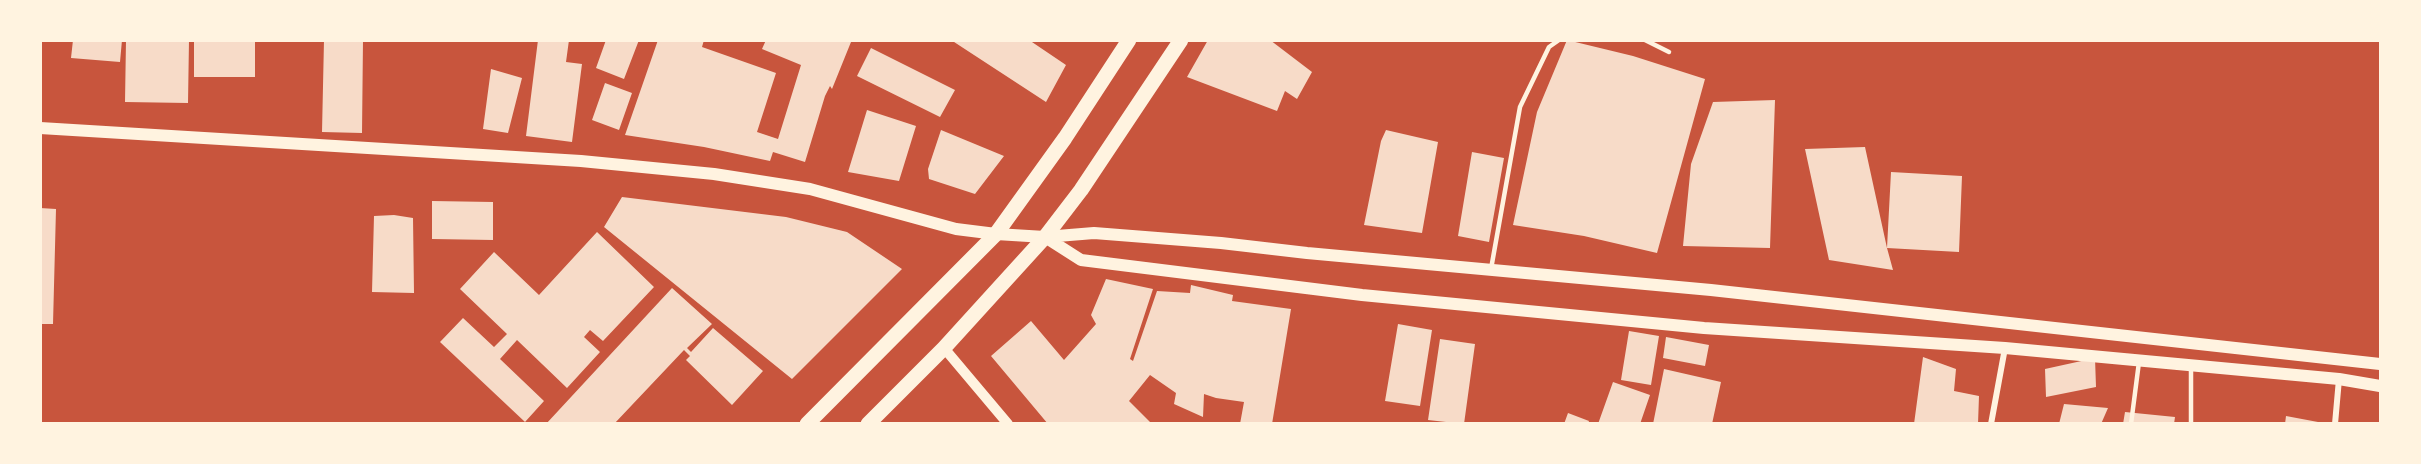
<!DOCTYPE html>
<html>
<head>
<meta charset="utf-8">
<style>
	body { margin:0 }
	#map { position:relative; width:2421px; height:464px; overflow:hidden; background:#c8553d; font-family:"Nunito Sans",sans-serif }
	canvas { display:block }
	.frame { position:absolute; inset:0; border:42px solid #fff3e0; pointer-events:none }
</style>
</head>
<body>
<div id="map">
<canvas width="2421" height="464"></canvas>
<div class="frame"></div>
</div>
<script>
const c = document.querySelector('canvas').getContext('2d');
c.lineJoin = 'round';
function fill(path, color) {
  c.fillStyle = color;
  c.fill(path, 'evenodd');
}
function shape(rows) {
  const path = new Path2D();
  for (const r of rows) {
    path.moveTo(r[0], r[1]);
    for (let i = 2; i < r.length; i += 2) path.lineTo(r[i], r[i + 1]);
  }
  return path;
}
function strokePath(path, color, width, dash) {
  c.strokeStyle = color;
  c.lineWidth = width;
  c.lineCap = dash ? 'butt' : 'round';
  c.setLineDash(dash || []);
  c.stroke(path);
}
fill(shape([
	[73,40,122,40,120,62,71,58],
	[126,40,189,40,188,103,125,102],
	[194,40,255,40,255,77,194,77],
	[324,40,363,40,362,133,322,132],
	[538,40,569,40,566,62,582,64,572,142,526,136],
	[606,40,639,40,624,79,596,68],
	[658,40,704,40,702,47,776,73,757,132,778,139,801,65,762,49,766,40,846,40,851,42,832,89,830,86,825,96,805,162,773,152,770,161,704,147,625,135],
	[951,40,1029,40,1066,65,1046,102],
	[1208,40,1270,40,1312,72,1297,99,1285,91,1277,111,1187,77],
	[1567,40,1633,56,1705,79,1657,253,1584,236,1513,225,1537,112],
	[871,48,955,90,940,117,857,76],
	[491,69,522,78,508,133,483,129],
	[605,83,632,93,619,130,592,120],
	[1775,100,1770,248,1683,246,1691,164,1713,102],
	[867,110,916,126,899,181,848,172],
	[941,130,1004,156,975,194,929,179,928,169],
	[1386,130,1438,142,1422,233,1364,225,1381,141],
	[1865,147,1887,248,1891,172,1962,176,1959,252,1887,248,1893,270,1829,260,1805,149],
	[1472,152,1504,158,1489,242,1458,236],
	[622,197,786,217,847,232,902,269,792,379,604,227],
	[432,201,493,202,493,240,432,239],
	[40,208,56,209,53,324,40,324],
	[394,215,413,218,414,293,372,292,374,216],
	[597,232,654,287,603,341,590,330,584,337,600,352,567,388,517,340,500,359,544,401,525,422,440,342,463,318,494,347,507,334,460,289,494,252,539,295],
	[1106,279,1153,289,1130,359,1133,361,1157,291,1190,293,1191,285,1233,295,1232,301,1291,309,1272,424,1240,424,1244,402,1216,398,1204,394,1203,417,1174,404,1176,393,1150,375,1129,401,1152,424,1048,424,991,356,1031,321,1064,360,1096,324,1091,315],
	[672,288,712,324,687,348,691,352,713,328,763,371,732,405,686,360,690,356,684,350,614,424,546,424],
	[1398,324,1432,330,1420,406,1385,401],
	[1629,331,1659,336,1651,385,1621,380],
	[1666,337,1709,345,1705,366,1663,358],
	[1440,339,1475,344,1464,424,1428,420],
	[1923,357,1956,369,1954,391,1979,396,1978,424,1914,424],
	[2095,358,2096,387,2046,397,2045,369],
	[1664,369,1721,382,1712,424,1653,424],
	[1613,382,1650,395,1640,424,1598,424],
	[2064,404,2108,408,2101,424,2059,424],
	[2125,412,2175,417,2174,424,2123,424],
	[1568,413,1589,421,1588,424,1564,424],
	[2286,416,2318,422,2318,424,2285,424]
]), '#f7dbc8');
strokePath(shape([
	[1645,40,1669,52],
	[1491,269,1520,107,1549,47,1559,40],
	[2131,424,2139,362],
	[2191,424,2191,367]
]), '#fff3e0', 4.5);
strokePath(shape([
	[1991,424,2005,348],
	[2335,424,2339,379]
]), '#fff3e0', 6);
strokePath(shape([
	[944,348,1008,424]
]), '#fff3e0', 10);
strokePath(shape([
	[40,128,581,161,714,174,810,189,956,229,996,234,1045,237,1094,233,1221,243,1307,253,1711,290,2380,364],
	[1045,237,1081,260,1362,295,1704,328,2005,348,2339,379,2380,386]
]), '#fff3e0', 12);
strokePath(shape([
	[807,424,996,234,1065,138,1129,40],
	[868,424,944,348,1045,237,1081,190,1181,40]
]), '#fff3e0', 15);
</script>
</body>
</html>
